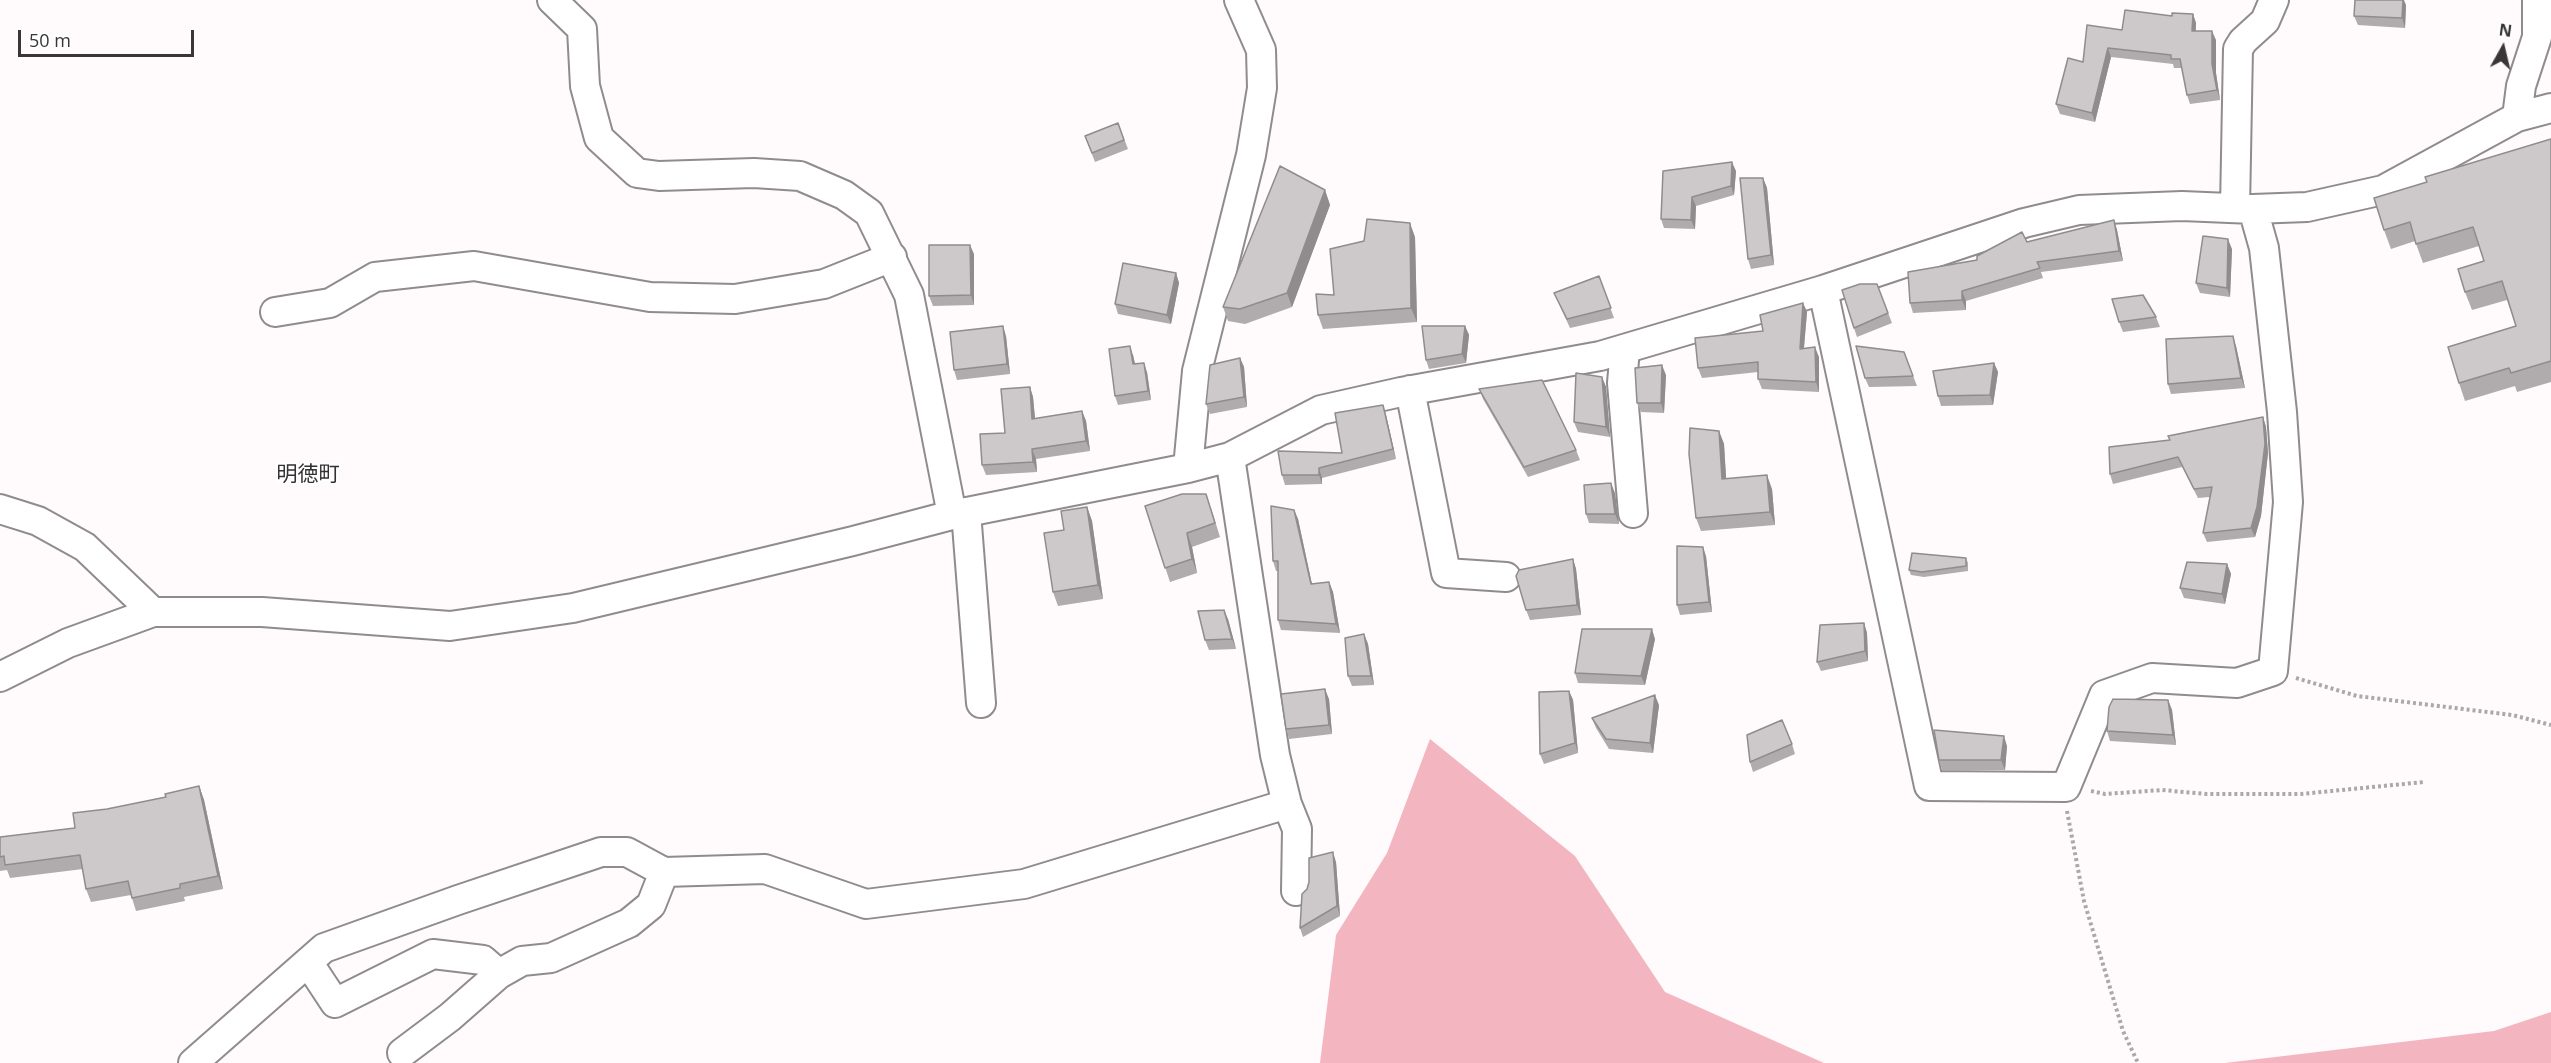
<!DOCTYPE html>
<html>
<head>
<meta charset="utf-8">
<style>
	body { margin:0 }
	#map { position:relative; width:2551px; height:1063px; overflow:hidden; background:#fffafb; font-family:"Open Sans",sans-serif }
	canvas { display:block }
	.north { position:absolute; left:2473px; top:18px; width:60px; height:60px; -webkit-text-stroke:4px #fff; paint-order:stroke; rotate:8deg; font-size:16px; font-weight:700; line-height:24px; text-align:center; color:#383636 }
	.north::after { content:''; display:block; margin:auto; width:21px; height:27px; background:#383636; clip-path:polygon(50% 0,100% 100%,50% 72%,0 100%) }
	.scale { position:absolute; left:18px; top:30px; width:176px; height:27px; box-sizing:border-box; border:3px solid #383636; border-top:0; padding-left:8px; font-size:18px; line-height:21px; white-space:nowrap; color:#383636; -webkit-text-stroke:4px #fff; paint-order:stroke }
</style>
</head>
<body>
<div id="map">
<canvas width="2551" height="1063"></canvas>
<div class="north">N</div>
<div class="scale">50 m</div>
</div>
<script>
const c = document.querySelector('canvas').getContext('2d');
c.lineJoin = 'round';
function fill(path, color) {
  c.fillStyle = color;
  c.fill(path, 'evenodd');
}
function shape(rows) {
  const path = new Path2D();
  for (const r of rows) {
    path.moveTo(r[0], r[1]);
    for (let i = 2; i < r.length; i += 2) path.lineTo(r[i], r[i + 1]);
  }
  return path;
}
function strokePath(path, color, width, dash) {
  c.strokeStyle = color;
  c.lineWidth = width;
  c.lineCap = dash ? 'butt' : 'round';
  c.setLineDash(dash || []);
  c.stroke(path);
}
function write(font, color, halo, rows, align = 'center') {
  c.font = font + ' "Open Sans","Noto Sans JP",sans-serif';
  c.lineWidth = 4.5;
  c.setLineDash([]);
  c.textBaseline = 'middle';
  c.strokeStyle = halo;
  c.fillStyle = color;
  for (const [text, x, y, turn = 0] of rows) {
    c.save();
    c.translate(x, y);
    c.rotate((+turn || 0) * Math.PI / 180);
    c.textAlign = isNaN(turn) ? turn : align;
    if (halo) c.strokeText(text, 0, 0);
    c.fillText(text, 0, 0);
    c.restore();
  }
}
fill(shape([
	[1430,739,1575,856,1665,992,1824,1063,1320,1063,1336,935,1387,853],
	[2551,1012,2551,1063,2225,1063,2494,1031]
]), '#f3b6c0');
const minor = shape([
	[552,0,582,29,585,86,599,138,637,173,659,176,754,173,800,176,844,195,869,213,909,295,952,515],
	[2517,117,2521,86,2537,37,2537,0],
	[2235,208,2238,49,2243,41,2265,21,2274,0],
	[1823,290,1929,786,2066,787,2104,695,2152,678,2237,683,2273,671,2288,502,2282,412,2264,248,2253,209],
	[275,312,330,303,375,277,474,266,650,297,735,299,824,284,892,257],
	[1625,349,1622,383,1633,513],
	[1410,390,1446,573,1506,577],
	[1188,468,1197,371,1251,155,1262,88,1261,50,1239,0],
	[0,509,38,521,85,547,153,612],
	[966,512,981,703],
	[0,677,68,643,153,612,262,612,450,626,573,608,853,541,952,515,1188,468,1230,457,1321,410,1401,392,1600,356,1823,290,2024,223,2079,210,2182,206,2253,209,2307,207,2383,190,2517,117,2551,108],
	[1287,804,1297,829,1296,891],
	[308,962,335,1003,433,954,483,960,499,974,522,961,551,958,629,923,651,905,664,872],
	[402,1053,450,1017,499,974],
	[193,1063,324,948,458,900,601,852,627,852,664,872,765,869,866,904,1024,884,1287,804,1275,755,1230,457]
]);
strokePath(minor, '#908c8c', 32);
strokePath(shape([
	[2296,678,2357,696,2512,715,2551,725],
	[2091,791,2105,794,2162,790,2206,794,2301,794,2424,782],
	[2067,811,2084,901,2123,1031,2138,1063]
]), '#aba8a8', 4, [3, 3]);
strokePath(minor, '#fff', 28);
fill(shape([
	[2406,5,2405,28,2358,25,2354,16],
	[2193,14,2196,23,2196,31,2216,40,2216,73,2220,100,2190,104,2187,95,2182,68,2174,68,2173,64,2111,57,2095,122,2060,114,2056,104,2083,62,2122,30,2172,16],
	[1118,123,1128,149,1095,162,1085,136],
	[2551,139,2551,382,2517,392,2515,386,2465,401,2459,383,2516,326,2507,300,2472,310,2465,292,2484,261,2479,246,2423,263,2415,241,2391,249,2384,230,2427,182],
	[1663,171,1736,171,1734,195,1696,206,1695,229,1664,228,1661,219],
	[1763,178,1767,188,1774,265,1751,269,1748,259],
	[1325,190,1330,205,1292,307,1245,324,1228,321,1223,307],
	[2114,220,2117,230,2123,261,2041,272,2043,278,1966,301,1966,310,1913,313,1910,303,1977,260,2027,242],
	[1415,237,1417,322,1323,329,1318,315,1334,295],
	[2232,249,2230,297,2200,293,2196,283],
	[974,254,974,305,933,306,929,296],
	[1176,273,1179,283,1171,324,1118,314,1115,304],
	[1599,276,1614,318,1570,328,1558,302,1554,293],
	[1877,284,1892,323,1857,337,1854,328],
	[1803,303,1807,312,1804,348,1819,357,1819,392,1762,389,1758,379,1758,372,1702,378,1698,368,1763,331],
	[2156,317,2160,327,2123,332,2119,322],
	[1465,326,1469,335,1466,363,1429,369,1426,360],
	[1006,336,1010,374,957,380,954,370],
	[2236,346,2245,388,2171,394,2168,384],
	[1904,352,1917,386,1869,387,1865,378],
	[1133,355,1135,364,1147,372,1151,400,1118,405,1115,396],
	[1240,358,1244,367,1247,407,1210,414,1206,404],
	[1994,363,1998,372,1993,405,1941,406,1938,396],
	[1666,375,1664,413,1641,412,1637,403],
	[1602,377,1606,387,1610,437,1578,432,1574,422],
	[1030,387,1033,397,1035,419,1082,411,1086,421,1090,451,1036,459,1037,472,986,475,982,465,1005,433],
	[1479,389,1576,450,1580,460,1528,477,1483,399],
	[1386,415,1396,459,1322,478,1322,484,1285,485,1282,475,1342,453],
	[2263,417,2266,427,2268,453,2261,516,2255,537,2207,542,2203,533,2210,497,2198,498,2182,467,2113,484,2110,474,2170,440,2168,436],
	[1719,431,1724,444,1726,479,1772,489,1775,525,1701,531,1696,518],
	[1615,493,1619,524,1589,523,1586,514],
	[1145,506,1211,508,1220,537,1192,547,1197,573,1170,582],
	[1087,507,1092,521,1103,599,1058,606,1053,592,1064,530],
	[1294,510,1298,519,1312,584,1329,582,1333,592,1340,633,1281,630,1278,620,1278,571,1276,571,1273,561],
	[1706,556,1712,612,1680,615,1677,605],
	[1966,558,1968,563,1968,571,1924,577,1911,575,1909,570],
	[1573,559,1576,569,1581,615,1530,620,1526,610],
	[2227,564,2231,574,2225,604,2184,598,2180,588],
	[1228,619,1236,649,1209,650,1205,640],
	[1864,623,1867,633,1868,661,1821,671,1817,662],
	[1364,634,1368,644,1374,685,1352,686,1348,676],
	[1655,639,1645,685,1578,683,1575,673],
	[1569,691,1573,700,1578,753,1544,764,1540,754],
	[1329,699,1332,734,1289,739,1286,729],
	[2168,700,2172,710,2176,745,2110,741,2107,731],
	[1659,705,1653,753,1609,749,1596,728,1592,718],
	[1792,744,1795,754,1753,772,1750,762],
	[2007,746,2005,770,1942,770,1939,760],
	[199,786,204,800,223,889,184,897,185,901,136,911,131,895,91,902,86,889,83,869,10,878,7,870,0,871,0,837,75,828,107,809,166,797],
	[1336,862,1340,916,1303,937,1300,928]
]), '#b0acad');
fill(shape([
	[2403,0,2404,0,2406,5,2405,28,2402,18],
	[2193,14,2196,23,2195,40,2192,31],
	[2212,31,2216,40,2216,73,2220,100,2217,90,2212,64],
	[2108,48,2111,57,2095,122,2092,113],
	[1732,162,1736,171,1734,195,1731,186],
	[1763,178,1767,188,1774,265,1771,255],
	[1325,190,1330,205,1292,307,1287,293],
	[1692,197,1696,206,1695,229,1691,220],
	[2114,220,2117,230,2123,261,2119,251],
	[1410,223,1415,237,1417,322,1411,308],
	[2228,239,2232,249,2230,297,2227,288],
	[970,245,974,254,974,305,971,295],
	[1176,273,1179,283,1171,324,1167,315],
	[1962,291,1966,301,1966,310,1962,300],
	[1803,303,1807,312,1803,358,1800,349],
	[1003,326,1006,336,1010,374,1007,364],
	[1465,326,1469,335,1466,363,1462,354],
	[2233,336,2236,346,2245,388,2241,378],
	[1130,346,1133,355,1137,373,1133,364],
	[1815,347,1819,357,1819,392,1816,382],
	[1240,358,1244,367,1247,407,1244,397],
	[1144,363,1147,372,1151,400,1148,391],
	[1994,363,1998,372,1993,405,1990,395],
	[1662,365,1666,375,1664,413,1661,403],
	[1602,377,1606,387,1610,437,1606,427],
	[1030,387,1033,397,1036,429,1032,419],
	[1383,405,1386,415,1396,459,1393,449],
	[1082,411,1086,421,1090,451,1086,441],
	[2263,417,2266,427,2268,453,2261,516,2255,537,2251,528],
	[1719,431,1724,444,1727,492,1722,479],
	[1032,449,1036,459,1037,472,1033,462],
	[1319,468,1322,478,1322,484,1319,475],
	[1767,475,1772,489,1775,525,1770,512],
	[1611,483,1615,493,1619,524,1615,514],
	[1087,507,1092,521,1103,599,1098,585],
	[1294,510,1298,519,1314,594,1311,584],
	[1187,533,1192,547,1197,573,1192,559],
	[1703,547,1706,556,1712,612,1709,602],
	[1573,559,1576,569,1581,615,1577,605],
	[2227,564,2231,574,2225,604,2222,594],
	[1329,582,1333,592,1340,633,1336,624],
	[1224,610,1228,619,1236,649,1232,639],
	[1864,623,1867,633,1868,661,1865,651],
	[1652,629,1655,639,1645,685,1641,676],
	[1364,634,1368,644,1374,685,1371,676],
	[1325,689,1329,699,1332,734,1329,725],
	[1569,691,1573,700,1578,753,1575,743],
	[1655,695,1659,705,1653,753,1650,743],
	[2168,700,2172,710,2176,745,2173,735],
	[2004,736,2007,746,2005,770,2001,760],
	[199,786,204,800,223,889,218,876],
	[1333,852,1336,862,1340,916,1337,906]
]), '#908c8d');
const building = shape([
	[2355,0,2403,0,2402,18,2354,16,2355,0],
	[2125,10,2172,16,2172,13,2193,14,2192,31,2212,31,2212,64,2217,90,2187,95,2180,59,2171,59,2171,55,2108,48,2092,113,2056,104,2068,58,2083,62,2087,25,2122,30,2125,10],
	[1118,123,1124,140,1092,153,1085,136,1118,123],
	[2551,139,2551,361,2511,373,2509,368,2459,383,2448,347,2516,326,2502,281,2465,292,2458,269,2484,261,2473,227,2416,244,2410,222,2384,230,2374,198,2427,182,2425,177,2551,139],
	[1732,162,1731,186,1692,197,1691,220,1661,219,1663,171,1732,162],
	[1280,166,1325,190,1287,293,1240,309,1223,307,1280,166],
	[1740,178,1763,178,1771,255,1748,259,1740,178],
	[1367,219,1410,223,1411,308,1318,315,1316,294,1334,295,1330,249,1364,241,1367,219],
	[2114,220,2119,251,2037,262,2040,268,1962,291,1962,300,1910,303,1908,272,1977,260,1977,256,2022,232,2027,242,2114,220],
	[2203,236,2228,239,2227,288,2196,283,2203,236],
	[929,245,970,245,971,295,929,296,929,245],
	[1123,263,1176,273,1167,315,1115,304,1123,263],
	[1599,276,1611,308,1567,319,1554,293,1599,276],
	[1860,284,1877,284,1888,313,1854,328,1842,290,1860,284],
	[2143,295,2156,317,2119,322,2112,299,2143,295],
	[1803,303,1800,349,1815,347,1816,382,1758,379,1758,362,1698,368,1695,338,1763,331,1760,315,1803,303],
	[1003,326,1007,364,954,370,950,332,1003,326],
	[1422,326,1465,326,1462,354,1426,360,1422,326],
	[2233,336,2241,378,2168,384,2166,339,2233,336],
	[1130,346,1133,364,1144,363,1148,391,1115,396,1109,349,1130,346],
	[1856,346,1904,352,1913,376,1865,378,1856,346],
	[1240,358,1244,397,1206,404,1210,365,1240,358],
	[1994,363,1990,395,1938,396,1933,371,1994,363],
	[1662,365,1661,403,1637,403,1635,368,1662,365],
	[1576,373,1602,377,1606,427,1574,422,1576,373],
	[1542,380,1576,450,1524,467,1479,389,1542,380],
	[1030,387,1032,419,1082,411,1086,441,1032,449,1033,462,982,465,980,434,1005,433,1001,389,1030,387],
	[1383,405,1393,449,1319,468,1319,475,1282,475,1278,451,1342,453,1335,413,1383,405],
	[2263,417,2265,444,2257,507,2251,528,2203,533,2212,487,2194,489,2178,457,2110,474,2109,447,2170,440,2168,436,2263,417],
	[1690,428,1719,431,1722,479,1767,475,1770,512,1696,518,1689,454,1690,428],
	[1611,483,1615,514,1586,514,1584,485,1611,483],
	[1182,494,1206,494,1215,523,1187,533,1192,559,1165,568,1145,506,1182,494],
	[1271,506,1294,510,1311,584,1329,582,1336,624,1278,620,1278,561,1273,561,1271,506],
	[1087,507,1098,585,1053,592,1044,533,1064,530,1061,511,1087,507],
	[1677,546,1703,547,1709,602,1677,605,1677,546],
	[1912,553,1966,558,1966,566,1922,572,1909,570,1912,553],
	[1573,559,1577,605,1526,610,1516,576,1519,570,1573,559],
	[2187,562,2227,564,2222,594,2180,588,2187,562],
	[1224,610,1232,639,1205,640,1198,611,1224,610],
	[1864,623,1865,651,1817,662,1820,625,1864,623],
	[1582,629,1652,629,1641,676,1575,673,1582,629],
	[1364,634,1371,676,1348,676,1345,638,1364,634],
	[1325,689,1329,725,1286,729,1281,694,1325,689],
	[1569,691,1575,743,1540,754,1539,692,1569,691],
	[1655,695,1650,743,1606,739,1592,718,1655,695],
	[2113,699,2168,700,2173,735,2107,731,2109,707,2113,699],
	[1782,720,1792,744,1750,762,1747,735,1782,720],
	[1934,730,2004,736,2001,760,1939,760,1934,730],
	[199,786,218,876,180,884,180,888,132,898,128,881,86,889,80,855,5,865,4,856,0,857,0,837,75,828,73,813,107,809,166,797,165,794,199,786],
	[1333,852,1337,906,1300,928,1302,894,1307,889,1309,882,1309,858,1333,852]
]);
fill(building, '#cdc8c9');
strokePath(building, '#908c8d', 1.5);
write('21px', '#343131', '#fff', [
	["明徳町",308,475]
]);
</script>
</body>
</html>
